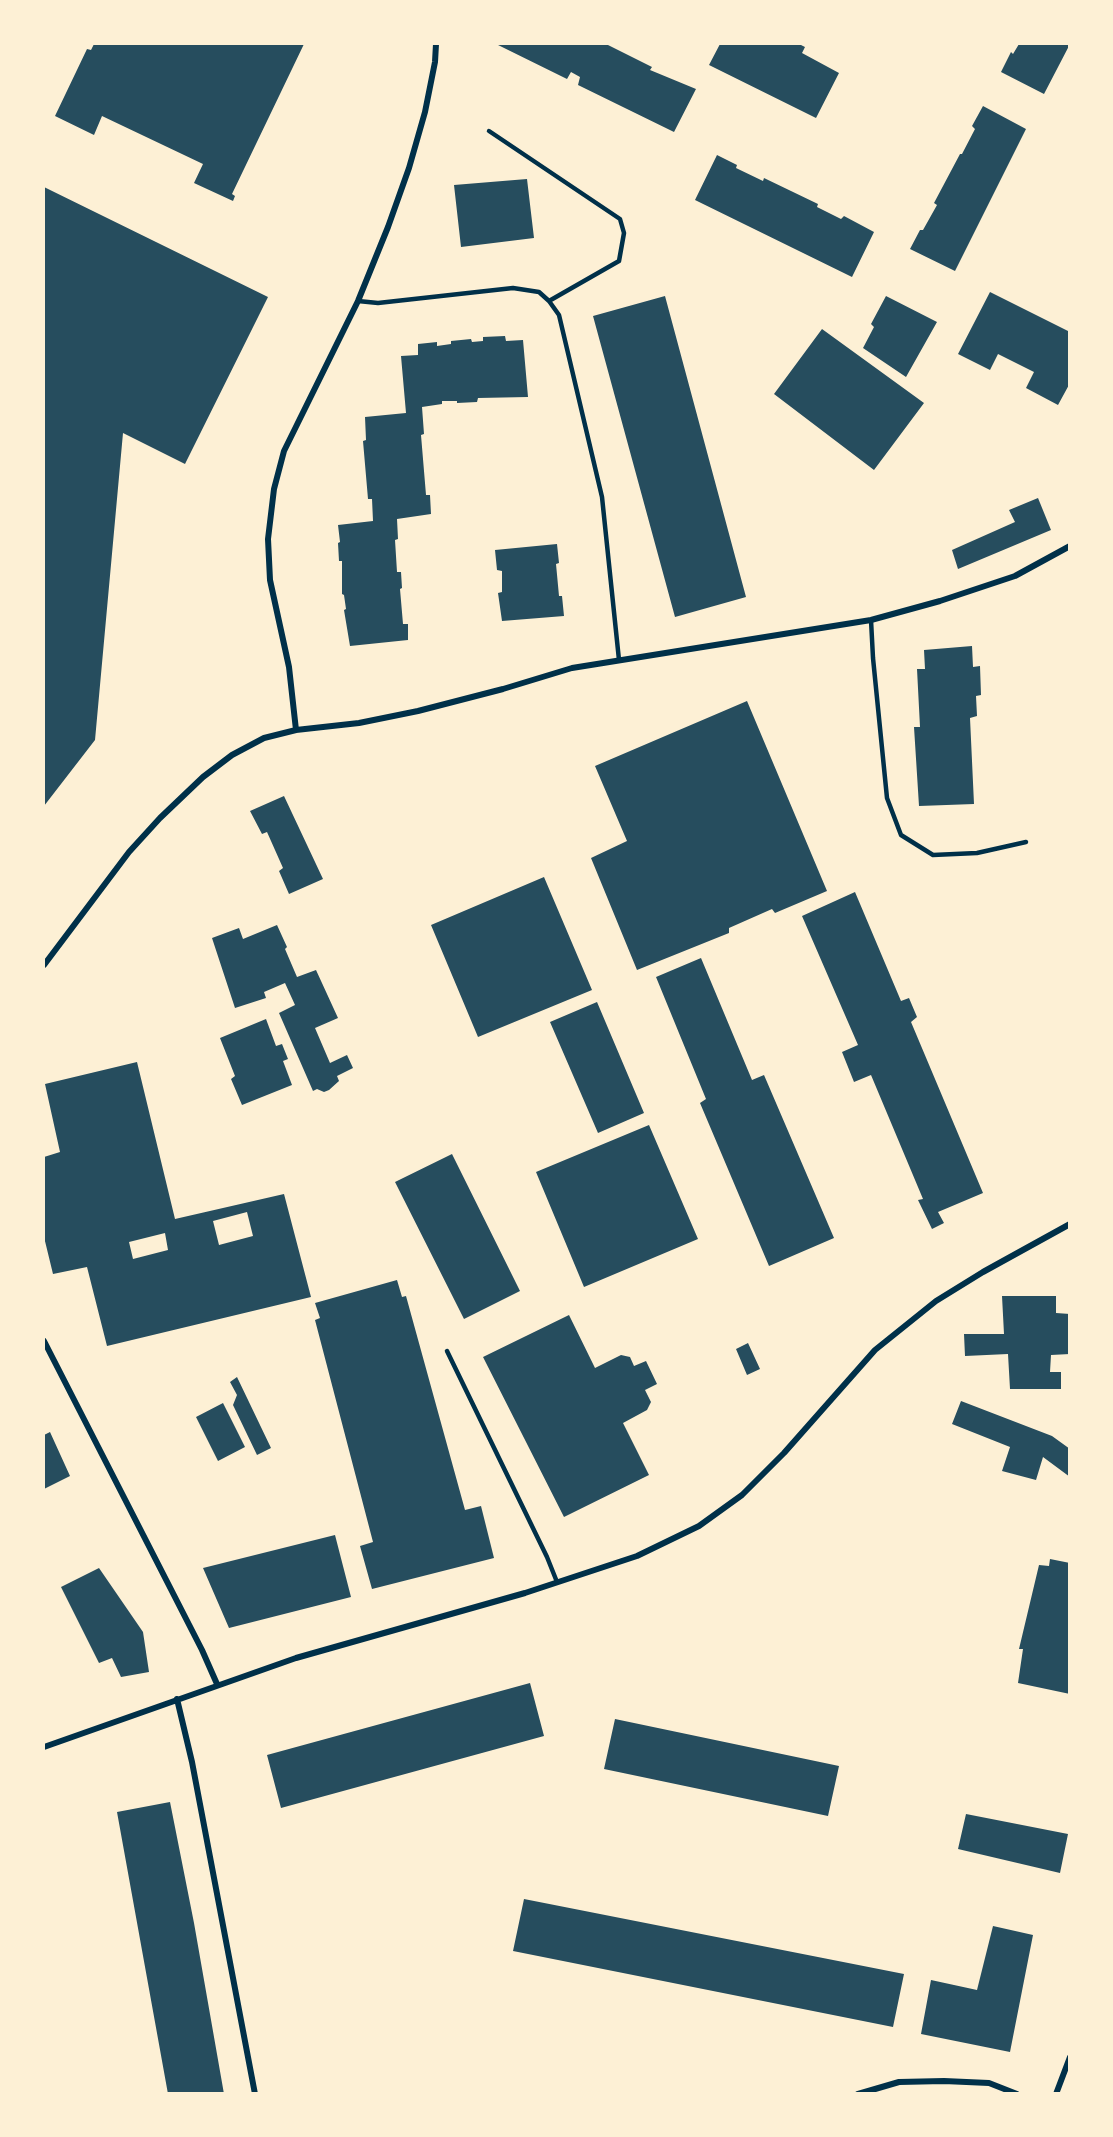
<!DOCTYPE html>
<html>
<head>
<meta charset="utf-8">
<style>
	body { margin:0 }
	#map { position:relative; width:1113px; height:2137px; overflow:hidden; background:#fdf0d5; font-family:"Work Sans",sans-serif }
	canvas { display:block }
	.frame { position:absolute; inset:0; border:45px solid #fdf0d5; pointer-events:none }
</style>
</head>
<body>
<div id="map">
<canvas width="1113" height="2137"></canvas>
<div class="frame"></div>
</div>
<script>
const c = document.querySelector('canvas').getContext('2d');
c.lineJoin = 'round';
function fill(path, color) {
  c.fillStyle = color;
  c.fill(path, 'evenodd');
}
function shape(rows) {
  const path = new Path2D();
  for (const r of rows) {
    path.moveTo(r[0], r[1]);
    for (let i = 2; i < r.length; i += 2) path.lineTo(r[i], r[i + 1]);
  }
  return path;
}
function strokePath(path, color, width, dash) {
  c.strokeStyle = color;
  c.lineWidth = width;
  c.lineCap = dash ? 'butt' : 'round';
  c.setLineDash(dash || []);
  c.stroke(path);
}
fill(shape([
	[94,44,304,44,232,194,235,196,233,201,194,183,203,164,102,116,94,135,55,116,87,49,91,50],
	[496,44,606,44,652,67,650,70,696,89,674,132,578,85,580,77,571,72,567,79],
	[720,44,799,44,805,47,802,53,839,73,816,118,709,65],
	[1019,44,1070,44,1044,94,1001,72,1011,52,1013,54],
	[983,106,1026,129,955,271,910,249,920,230,923,230,937,205,934,203,960,154,962,154,975,129,972,126],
	[717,155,737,165,736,168,763,181,764,178,818,204,817,207,841,219,844,216,874,232,852,277,695,200],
	[527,179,534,238,461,247,454,185],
	[44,187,268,297,185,464,123,433,95,740,44,806],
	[990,292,1070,332,1070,383,1058,405,1026,388,1034,372,998,354,990,370,958,354],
	[665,296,746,597,675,617,593,316],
	[886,296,937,322,906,377,863,348,874,327,871,324],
	[822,329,924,403,874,470,774,394],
	[505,336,506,341,523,340,528,397,478,398,477,402,457,403,457,401,442,401,442,404,422,407,424,434,421,435,426,495,430,495,431,514,397,519,398,539,395,540,397,572,401,572,402,588,400,589,403,624,408,624,408,640,350,646,344,610,346,609,344,595,342,594,342,561,339,561,338,543,340,542,338,525,373,521,372,499,368,499,363,441,366,440,365,417,406,413,401,356,418,355,418,344,437,342,437,346,451,344,451,341,471,339,472,342,483,341,483,337],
	[1038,498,1051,530,958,569,952,550,1015,522,1009,510],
	[557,544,559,563,556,564,559,596,562,596,564,616,502,621,498,593,502,592,502,571,497,570,495,550],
	[972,646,973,667,980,666,981,695,976,696,977,716,970,718,974,804,919,806,914,727,920,727,917,669,925,669,924,650],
	[747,701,827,891,775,913,772,909,729,928,729,933,637,970,591,858,627,841,595,766],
	[284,796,323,879,289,894,279,871,283,868,267,832,262,834,250,811],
	[544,877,592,990,478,1037,431,925],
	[855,892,901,1001,909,998,917,1017,911,1022,983,1193,938,1212,944,1223,932,1229,918,1200,923,1199,871,1075,854,1082,842,1052,858,1045,802,916],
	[277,925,287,947,285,949,297,977,316,970,338,1018,315,1028,330,1063,347,1055,353,1068,337,1076,339,1081,329,1090,324,1092,317,1089,313,1091,279,1013,295,1005,285,983,264,992,266,998,235,1008,212,938,239,928,243,939],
	[701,958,752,1080,764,1075,834,1238,769,1266,700,1103,706,1099,656,977],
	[597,1002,644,1113,598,1133,550,1022],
	[266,1019,276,1046,282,1044,288,1059,283,1061,292,1085,242,1105,231,1079,235,1076,220,1038],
	[137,1062,175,1219,284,1194,311,1297,107,1346,87,1267,53,1274,44,1237,44,1157,60,1152,45,1084],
	[247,1212,253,1236,219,1245,213,1221],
	[165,1233,168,1250,133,1259,129,1242],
	[649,1125,698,1239,584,1287,536,1172],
	[452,1154,520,1291,464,1319,395,1182],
	[397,1280,402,1297,406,1296,465,1510,481,1506,494,1558,372,1589,360,1546,373,1542,315,1320,320,1318,315,1303],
	[1002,1296,1056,1296,1056,1313,1070,1314,1070,1354,1051,1355,1050,1372,1061,1372,1061,1389,1010,1389,1008,1354,965,1356,964,1334,1004,1334],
	[569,1315,595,1368,621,1355,630,1357,634,1366,646,1361,657,1384,645,1390,651,1402,647,1410,623,1423,649,1475,564,1517,483,1357],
	[748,1343,760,1369,747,1375,736,1349],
	[237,1377,271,1448,257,1455,233,1405,237,1395,230,1382],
	[961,1401,1052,1436,1070,1449,1070,1477,1043,1457,1036,1480,1002,1471,1010,1447,952,1424],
	[223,1403,245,1447,218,1461,196,1417],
	[50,1432,70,1476,44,1489,44,1435],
	[335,1535,351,1597,229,1628,203,1568],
	[1050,1559,1070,1563,1070,1694,1018,1683,1023,1649,1019,1649,1039,1565,1049,1566],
	[99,1568,143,1632,149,1672,121,1677,112,1658,99,1663,61,1587],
	[530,1683,544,1736,281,1808,267,1755],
	[615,1719,839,1766,828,1816,604,1769],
	[170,1802,194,1923,224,2094,168,2094,117,1812],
	[966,1814,1068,1834,1060,1873,958,1849],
	[524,1899,904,1974,893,2027,513,1951],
	[993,1926,1033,1935,1010,2052,921,2034,931,1980,977,1990]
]), '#264d5e');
strokePath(shape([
	[489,131,620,219,624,233,619,261,549,301],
	[358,301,378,303,513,288,539,292,549,301,559,315,602,497,619,660],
	[871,620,873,658,887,798,901,835,933,855,977,853,1026,842],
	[447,1351,547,1557,557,1582]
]), '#003049', 4.5);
strokePath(shape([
	[296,730,289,667,270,580,268,539,274,489,284,451,358,301,388,227,409,168,425,112,435,62,436,44],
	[44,965,129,852,160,818,203,777,232,755,264,738,296,730,359,723,418,711,503,689,572,668,871,620,940,601,1015,576,1070,546],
	[44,1341,202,1650,217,1684],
	[177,1699,192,1762,255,2094],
	[44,1747,296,1658,525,1593,637,1556,699,1526,742,1495,784,1453,875,1350,936,1301,983,1272,1070,1224],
	[858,2094,899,2082,944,2081,989,2083,1017,2094],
	[1056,2094,1070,2057]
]), '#003049', 6);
</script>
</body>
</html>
